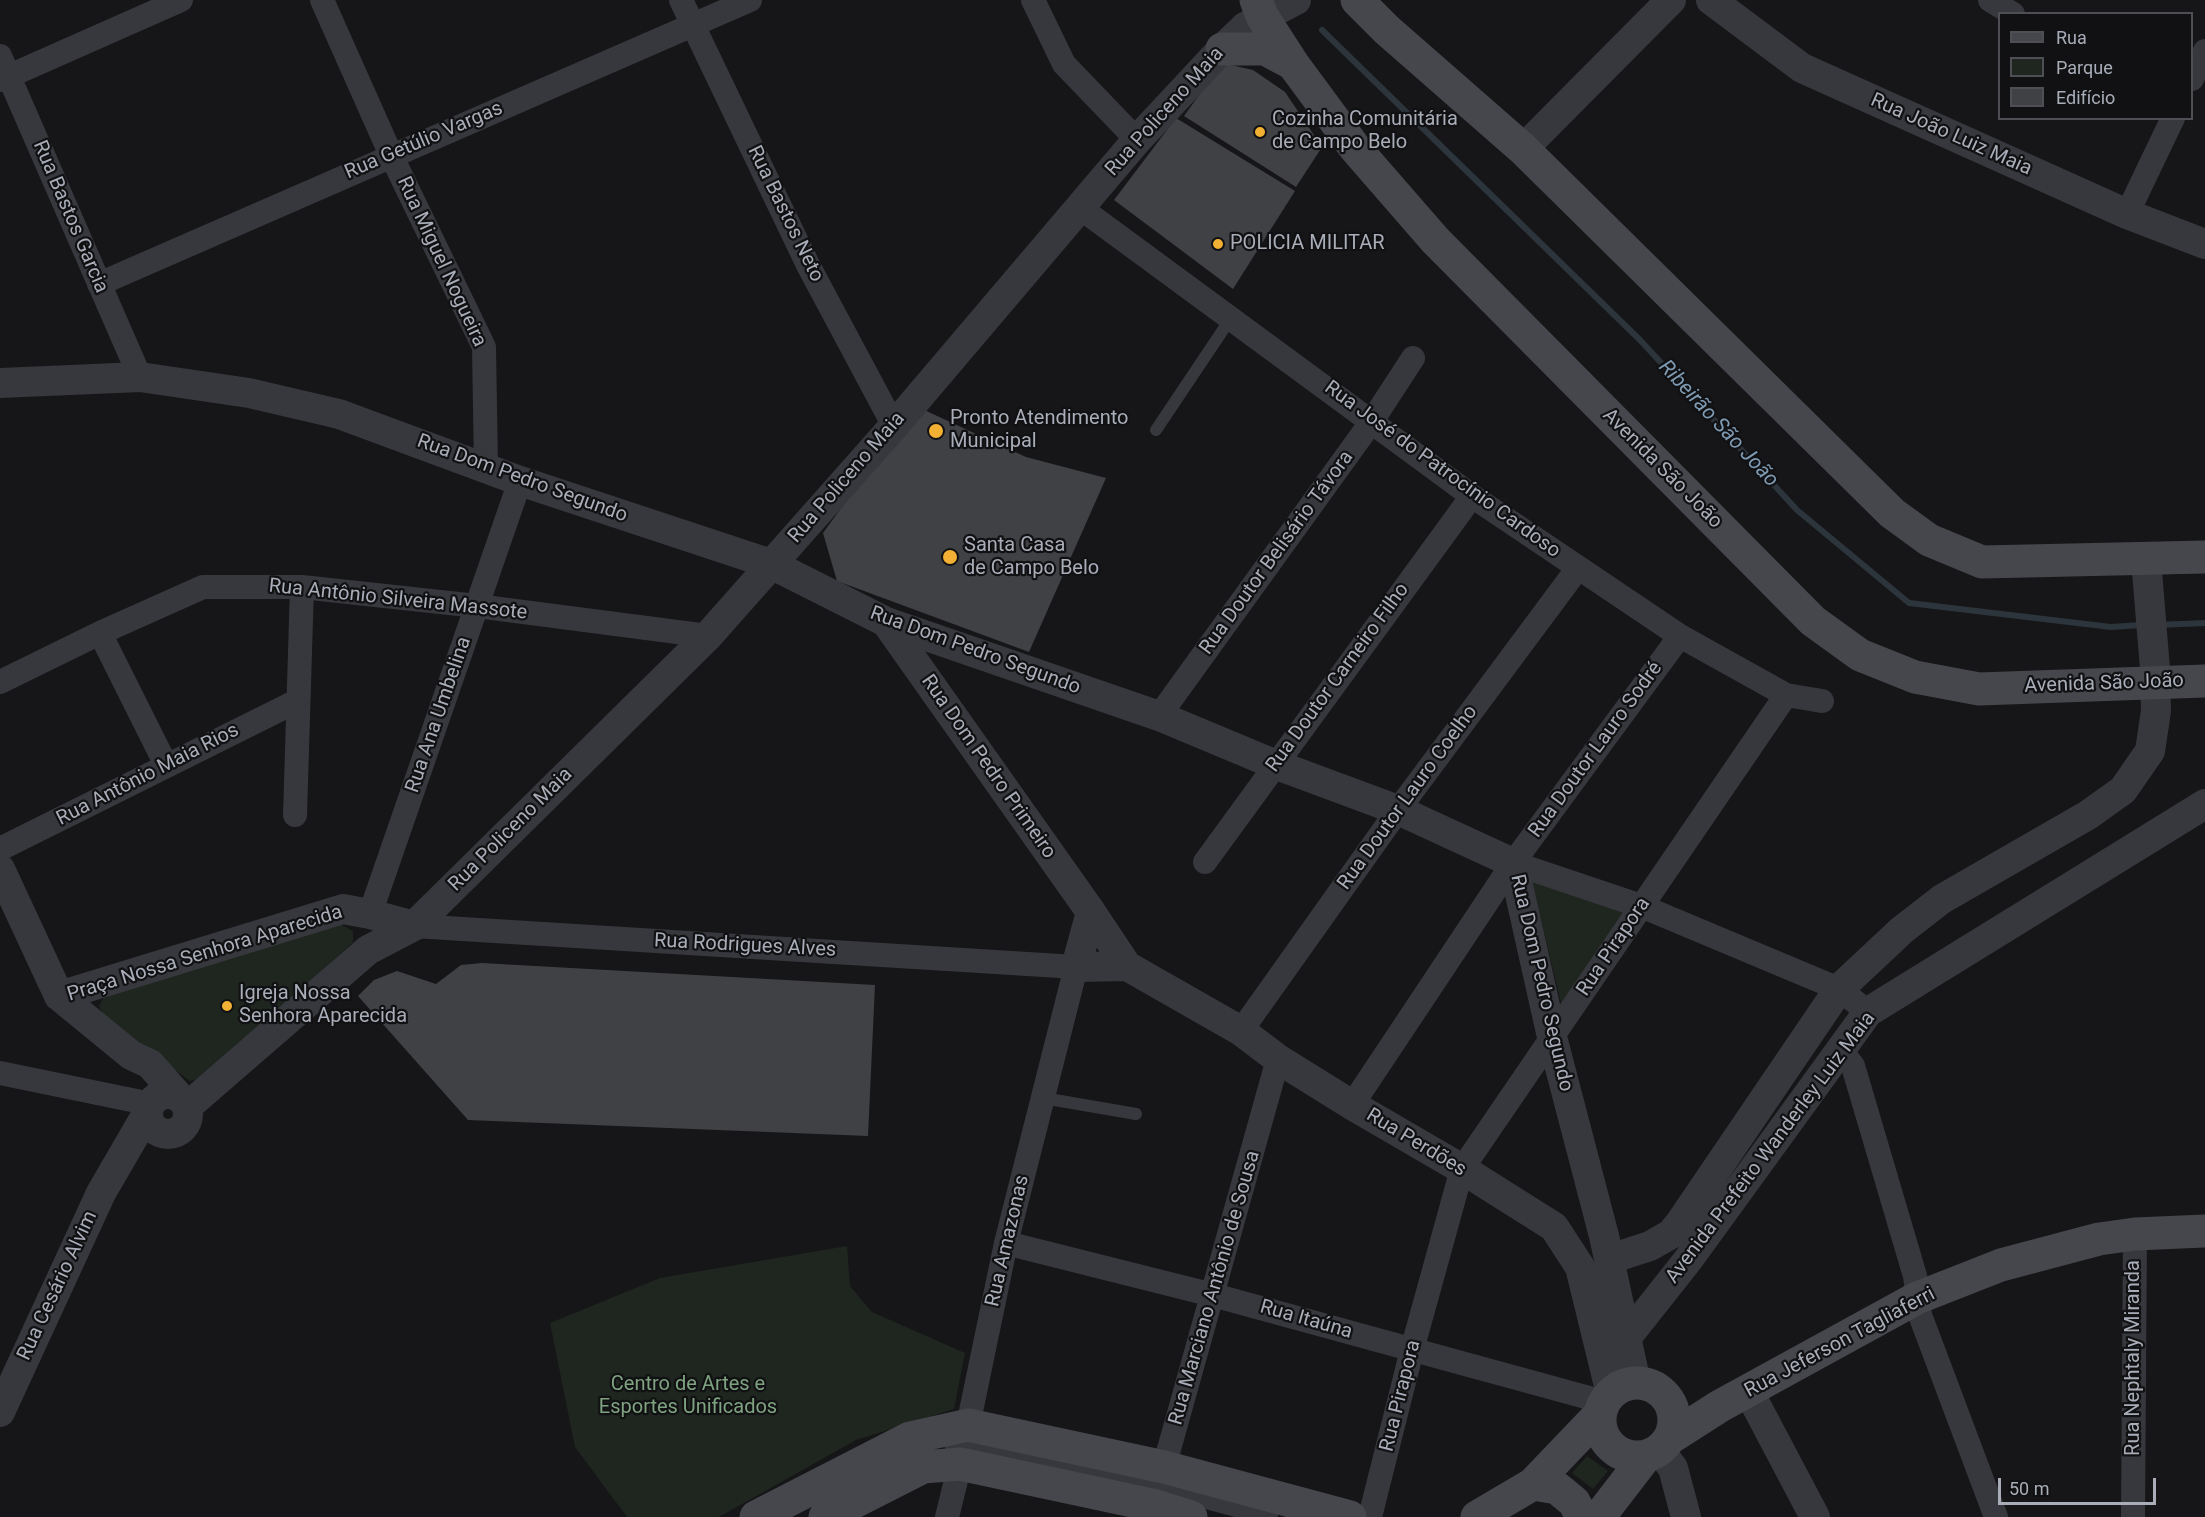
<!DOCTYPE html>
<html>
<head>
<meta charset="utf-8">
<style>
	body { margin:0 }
	#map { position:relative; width:2205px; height:1517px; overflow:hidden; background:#161618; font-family:Roboto,sans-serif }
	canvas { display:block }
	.legend { position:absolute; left:1998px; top:12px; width:195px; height:108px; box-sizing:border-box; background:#111113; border:2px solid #4d4f55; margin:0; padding:8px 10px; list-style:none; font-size:18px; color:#a8adb8 }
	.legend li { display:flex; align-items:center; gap:12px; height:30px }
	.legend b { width:30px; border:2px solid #4d4f55 }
	.scale { position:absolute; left:1998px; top:1478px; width:158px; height:27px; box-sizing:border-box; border:3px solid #a8adb8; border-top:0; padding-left:8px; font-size:18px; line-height:21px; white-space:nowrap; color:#a8adb8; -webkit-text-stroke:4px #111113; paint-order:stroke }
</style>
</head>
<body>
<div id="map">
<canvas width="2205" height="1517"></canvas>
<ul class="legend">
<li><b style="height:8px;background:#45474d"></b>Rua</li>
<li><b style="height:16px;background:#1e261f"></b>Parque</li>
<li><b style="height:16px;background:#404145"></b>Edifício</li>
</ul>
<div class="scale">50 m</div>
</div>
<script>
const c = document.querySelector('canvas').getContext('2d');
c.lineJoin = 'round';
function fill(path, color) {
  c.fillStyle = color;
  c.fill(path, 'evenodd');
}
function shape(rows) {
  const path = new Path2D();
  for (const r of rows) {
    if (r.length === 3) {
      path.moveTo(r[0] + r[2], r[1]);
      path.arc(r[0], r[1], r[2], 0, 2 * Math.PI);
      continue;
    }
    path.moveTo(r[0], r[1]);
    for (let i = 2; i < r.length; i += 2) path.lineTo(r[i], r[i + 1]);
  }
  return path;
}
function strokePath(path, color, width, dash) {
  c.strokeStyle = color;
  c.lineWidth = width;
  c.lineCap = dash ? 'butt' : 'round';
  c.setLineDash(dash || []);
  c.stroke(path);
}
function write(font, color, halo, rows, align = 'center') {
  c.font = font + ' Roboto,sans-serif';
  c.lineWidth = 4.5;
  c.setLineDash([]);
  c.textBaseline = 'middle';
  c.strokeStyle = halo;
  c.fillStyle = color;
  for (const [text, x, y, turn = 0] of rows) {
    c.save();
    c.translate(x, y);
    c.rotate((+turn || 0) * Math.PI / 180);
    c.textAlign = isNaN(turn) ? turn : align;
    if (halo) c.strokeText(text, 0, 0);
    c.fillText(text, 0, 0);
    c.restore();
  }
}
fill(shape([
	[1531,877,1628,912,1561,1003],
	[336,922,353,931,353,942,207,1078,190,1081,103,1017,99,1005,109,990],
	[847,1246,850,1286,872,1312,965,1353,954,1409,856,1440,719,1517,627,1517,575,1447,550,1323,660,1278],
	[1587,1456,1608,1471,1593,1489,1572,1473]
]), '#1e261f');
strokePath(shape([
	[1322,30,1640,340,1797,510,1909,603,2111,627,2142,625],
	[2158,625,2205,623]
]), '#2c353c', 6);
fill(shape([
	[1222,63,1253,70,1285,92,1322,147,1296,187,1184,116],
	[1176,118,1295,191,1233,289,1114,200],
	[922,409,1026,457,1106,478,1029,652,837,581,823,533,863,478],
	[482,963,875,985,868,1136,468,1120,358,996,374,980,397,971,436,984,461,965]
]), '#404145');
strokePath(shape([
	[1156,430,1231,318],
	[1043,1098,1136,1114]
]), '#37383d', 12);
strokePath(shape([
	[953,1444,965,1442,1188,1495,1269,1517]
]), '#37383d', 18);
strokePath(shape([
	[322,0,391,155,484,347,486,468],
	[681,0,808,265,894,426],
	[1033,0,1064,64,1137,140],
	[1990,0,2013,14],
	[0,56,140,377],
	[2192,79,2205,51],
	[0,80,181,0],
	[1079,207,1472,496,1680,636,1786,695,1822,701],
	[2127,214,2173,118],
	[99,284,750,0],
	[100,633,166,765],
	[0,682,100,633,203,587,302,587,477,606,708,636],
	[1159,716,1372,421,1413,358],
	[295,815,302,587],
	[0,849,297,701],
	[1205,862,1472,496],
	[1513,863,1641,906,1839,989,1868,1012],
	[370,914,520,481],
	[414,926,1076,967,1006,1243,960,1464,947,1517],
	[1241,1031,1398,810,1578,568],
	[1841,1050,1853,1066,1915,1276,1920,1315,1996,1517],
	[0,1073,151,1104],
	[1352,1105,1513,863,1680,636],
	[1006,1243,1213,1295,1604,1402],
	[1153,1517,1164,1467,1278,1059],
	[1370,1517,1412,1350,1462,1169,1786,695],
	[2133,1517,2135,1234]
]), '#37383d', 24);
strokePath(shape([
	[1711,0,1802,68,2127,214,2205,244],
	[1523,149,1671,0],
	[0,383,140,377,249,393,339,414,520,481,771,564,886,622,1159,716,1274,764,1398,810,1513,863,1552,1037,1604,1236,1636,1383],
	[886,622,1091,912,1127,966,1241,1031,1278,1059,1352,1105,1462,1169,1554,1227,1580,1267,1611,1394],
	[0,869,59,996,131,1055,150,1064,180,1098],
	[1091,912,1076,967,1127,966],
	[59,996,343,909,370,914,414,926],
	[168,1114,20],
	[187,1107,368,950,414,926,708,636,894,426,1137,140,1222,49,1245,27,1296,0],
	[1610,1259,1650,1246,1671,1234,1680,1223,1839,989,1902,930,1942,899,2088,815,2123,790,2150,751,2156,711,2155,669,2146,559],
	[1627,1337,1688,1260,1868,1012,2205,804],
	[1749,1392,1815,1517],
	[0,1412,101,1193,148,1112],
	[1659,1450,1673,1468,1686,1517]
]), '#37383d', 30);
strokePath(shape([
	[1256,0,1262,16,1293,64,1355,148,1435,240,1813,621,1860,655,1915,677,1979,689,2205,681],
	[1357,0,1387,30,1523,149,1892,513,1929,540,1982,562,2205,557],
	[1222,49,1265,49,1293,64],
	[1637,1420,37],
	[1670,1438,1720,1406,1917,1298,2001,1265,2099,1239,2135,1234,2205,1231],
	[1533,1484,1557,1488,1574,1502,1582,1517],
	[756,1517,910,1438,968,1425,1164,1467,1350,1517],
	[825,1517,923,1467,960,1464,1156,1506,1191,1517],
	[1477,1517,1533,1484,1600,1414],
	[1599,1517,1646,1456]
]), '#45474d', 33);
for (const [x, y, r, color] of [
	[1260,132,6,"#f2b134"],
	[1218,244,6,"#f2b134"],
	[936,431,8,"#f2b134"],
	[950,557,8,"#f2b134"],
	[227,1006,6,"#f2b134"]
]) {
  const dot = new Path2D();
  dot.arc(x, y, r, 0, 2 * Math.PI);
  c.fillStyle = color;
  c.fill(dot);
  strokePath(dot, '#111113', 2);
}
write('20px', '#a8adb8', '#111113', [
	["Rua Policeno Maia",1165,112,-48],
	["Rua João Luiz Maia",1951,135,24],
	["Rua Getúlio Vargas",424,141,-23],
	["Rua Bastos Neto",785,214,64],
	["Rua Bastos Garcia",70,217,67],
	["Rua Miguel Nogueira",441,262,65],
	["Avenida São João",1662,469,45],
	["Rua José do Patrocínio Cardoso",1442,470,36],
	["Rua Policeno Maia",847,478,-49],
	["Rua Dom Pedro Segundo",522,479,20],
	["Rua Doutor Belisário Távora",1277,553,-54],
	["Rua Antônio Silveira Massote",398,600,6],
	["Rua Dom Pedro Segundo",975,651,20],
	["Rua Doutor Carneiro Filho",1338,678,-54],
	["Avenida São João",2104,684,-2],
	["Rua Ana Umbelina",439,715,-71],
	["Rua Doutor Lauro Sodré",1596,750,-54],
	["Rua Dom Pedro Primeiro",988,767,55],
	["Rua Antônio Maia Rios",148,775,-27],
	["Rua Doutor Lauro Coelho",1408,798,-54],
	["Rua Policeno Maia",511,830,-45],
	["Rua Rodrigues Alves",745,946,3],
	["Rua Pirapora",1614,947,-56],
	["Praça Nossa Senhora Aparecida",205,954,-17],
	["Rua Dom Pedro Segundo",1541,983,77],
	["Rua Perdões",1416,1143,31],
	["Avenida Prefeito Wanderley Luiz Maia",1771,1148,-53],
	["Rua Amazonas",1008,1241,-77],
	["Rua Cesário Alvim",58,1286,-65],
	["Rua Marciano Antônio de Sousa",1215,1288,-74],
	["Rua Itaúna",1306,1320,16],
	["Rua Jeferson Tagliaferri",1840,1343,-28],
	["Rua Nephtaly Miranda",2134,1358,-90],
	["Rua Pirapora",1401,1396,-76]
]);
write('20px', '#a8adb8', '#111113', [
	["Cozinha Comunitária",1272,120],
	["de Campo Belo",1272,143],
	["POLICIA MILITAR",1230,244],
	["Pronto Atendimento",950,419],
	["Municipal",950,442],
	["Santa Casa",964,546],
	["de Campo Belo",964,569],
	["Igreja Nossa",239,994],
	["Senhora Aparecida",239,1017]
], 'left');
write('20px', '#7fa381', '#111113', [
	["Centro de Artes e",688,1385],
	["Esportes Unificados",688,1408]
]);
write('italic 21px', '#7f9bb3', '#111113', [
	["Ribeirão São João",1718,424,47]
]);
</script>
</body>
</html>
